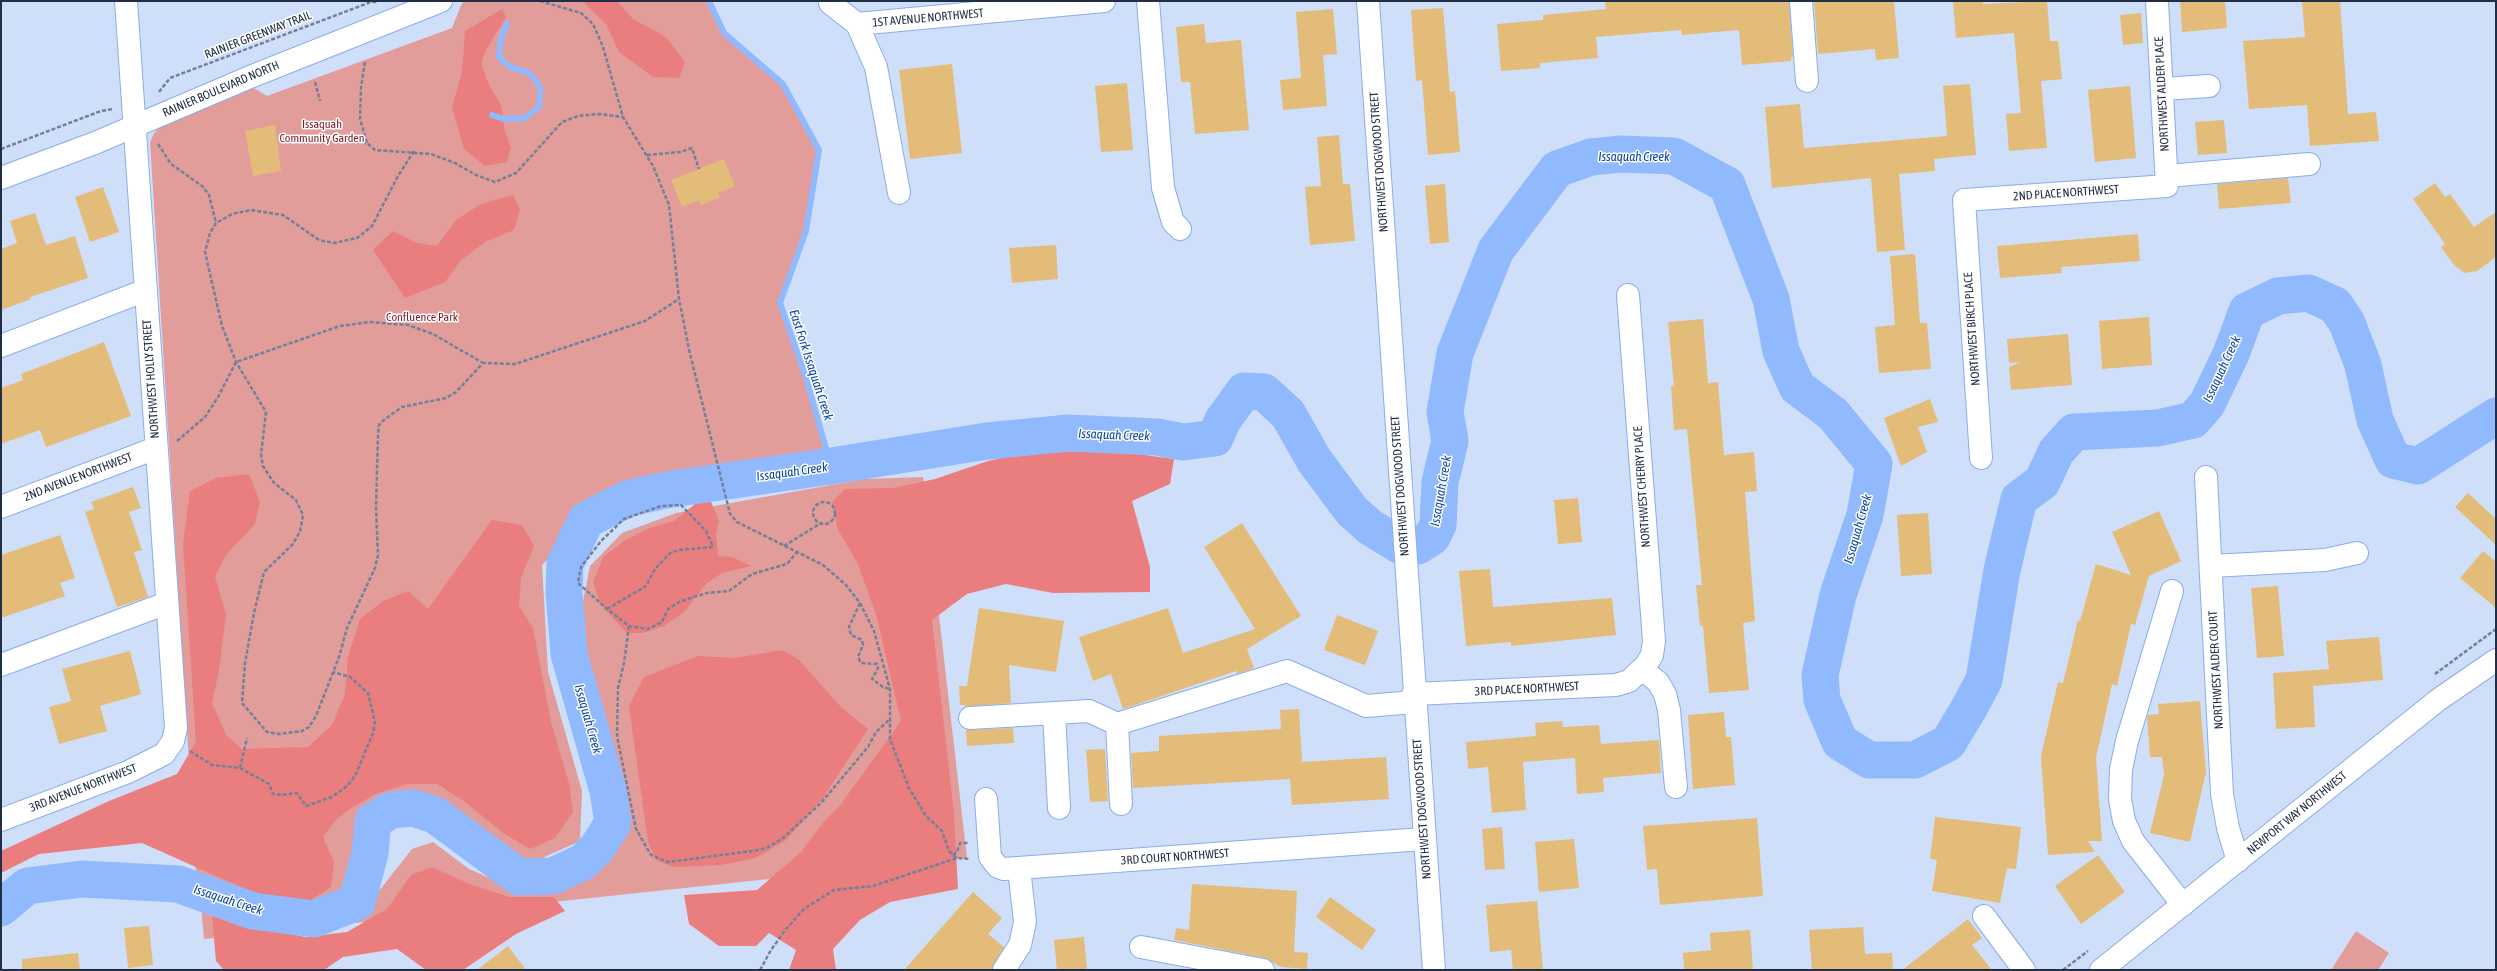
<!DOCTYPE html>
<html>
<head>
<meta charset="utf-8">
<style>
	body { margin:0 }
	#map { position:relative; width:2497px; height:971px; overflow:hidden; background:#d0dff9; font-family:"Asap Condensed",sans-serif }
	canvas { display:block }
	.frame { position:absolute; inset:0; border:2px solid #202e46; pointer-events:none }
</style>
</head>
<body>
<div id="map">
<canvas width="2497" height="971"></canvas>
<div class="frame"></div>
</div>
<script>
const c = document.querySelector('canvas').getContext('2d');
c.lineJoin = 'round';
function fill(path, color) {
  c.fillStyle = color;
  c.fill(path, 'evenodd');
}
function shape(rows) {
  const path = new Path2D();
  for (const r of rows) {
    if (r.length === 3) {
      path.moveTo(r[0] + r[2], r[1]);
      path.arc(r[0], r[1], r[2], 0, 2 * Math.PI);
      continue;
    }
    path.moveTo(r[0], r[1]);
    for (let i = 2; i < r.length; i += 2) path.lineTo(r[i], r[i + 1]);
  }
  return path;
}
function strokePath(path, color, width, dash) {
  c.strokeStyle = color;
  c.lineWidth = width;
  c.lineCap = dash ? 'butt' : 'round';
  c.setLineDash(dash || []);
  c.stroke(path);
}
function write(font, color, halo, rows, align = 'center') {
  c.font = font + ' "Asap Condensed",sans-serif';
  c.lineWidth = 3;
  c.setLineDash([]);
  c.textBaseline = 'middle';
  c.strokeStyle = halo;
  c.fillStyle = color;
  for (const [text, x, y, turn = 0] of rows) {
    c.save();
    c.translate(x, y);
    c.rotate((+turn || 0) * Math.PI / 180);
    c.textAlign = isNaN(turn) ? turn : align;
    if (halo) c.strokeText(text, 0, 0);
    c.fillText(text, 0, 0);
    c.restore();
  }
}
fill(shape([
	[467,1,709,1,724,33,783,84,819,150,806,231,780,303,806,378,831,466,671,489,629,498,586,520,542,565,548,672,582,791,580,841,531,863,490,837,448,803,411,793,364,805,348,887,311,908,259,900,196,874,150,142,154,133,162,125,254,88,267,96,452,28,462,3],
	[923,477,967,858,204,939,201,905,314,923,367,906,412,849,433,842,469,869,514,889,579,879,608,852,626,813,592,699,579,622,590,566,622,533,676,513,864,479],
	[2356,931,2389,953,2378,970,2331,970]
]), '#e29c9a');
fill(shape([
	[582,1,617,1,633,19,666,37,685,62,679,78,653,77,619,52,606,24],
	[502,9,506,17,486,50,481,64,490,87,501,105,505,132,511,147,507,162,485,166,464,149,452,107,462,72,465,31],
	[513,195,520,210,514,230,487,241,461,260,445,282,405,298,373,250,393,231,417,243,437,246,456,220,481,204],
	[1047,448,1108,450,1174,459,1170,484,1132,501,1150,567,1150,592,1053,593,1006,584,967,594,932,620,954,814,958,889,890,902,860,920,833,949,836,970,789,970,796,950,769,933,756,946,719,946,689,924,684,895,757,890,801,852,822,824,841,804,901,721,876,614,857,562,838,530,832,502,845,489,893,488,935,479,988,461],
	[249,474,260,502,255,524,226,555,215,576,226,615,219,670,212,703,226,735,242,749,308,747,332,725,345,694,348,657,360,619,383,601,408,591,428,609,492,520,522,525,534,546,521,578,519,606,533,628,551,722,569,783,573,812,555,838,530,849,503,833,465,802,437,784,407,784,376,794,351,808,335,821,323,837,334,862,331,887,308,902,276,899,243,888,142,843,39,854,1,873,1,851,109,801,177,774,196,742,183,544,190,491,216,478],
	[709,497,719,521,716,534,718,556,732,557,751,566,722,573,706,584,684,612,664,626,643,633,627,633,601,605,593,582,603,557,624,541,647,529,674,521,695,504],
	[782,650,798,659,841,707,868,729,823,798,785,841,756,858,721,865,673,867,656,860,648,842,629,706,644,677,698,656,735,658],
	[432,867,469,884,509,897,554,897,565,911,516,934,463,970,426,970,397,949,343,957,324,970,224,970,216,961,212,916,305,937,347,932,387,909,411,875]
]), '#ea7e7e');
strokePath(shape([
	[709,1,724,33,783,84,819,150,806,231,780,303,806,378,831,466],
	[492,115,504,119,525,118,539,107,540,97,540,87,533,77,527,72,510,67,499,57,501,38,507,24]
]), '#91b9fd', 6);
strokePath(shape([
	[1,908,27,886,82,879,178,884,253,911,314,919,357,902,370,853,373,821,391,810,413,808,435,815,519,877,553,876,583,862,597,848,613,823,608,791,569,654,564,592,565,564,586,520,629,498,671,489,831,466,987,441,1069,433,1157,437,1183,442,1215,438,1223,420,1244,391,1264,392,1288,414,1314,460,1352,511,1370,527,1399,545,1418,546,1432,537,1438,525,1440,482,1450,441,1445,412,1455,353,1496,250,1557,169,1591,157,1621,154,1674,156,1727,185,1771,299,1781,351,1797,387,1833,414,1874,464,1865,515,1838,595,1820,675,1822,700,1840,742,1869,760,1915,760,1948,743,1968,710,1984,680,2002,570,2019,499,2042,482,2056,452,2074,432,2158,428,2193,420,2207,404,2231,354,2247,311,2278,296,2308,293,2335,305,2347,323,2363,365,2375,420,2393,460,2418,466,2496,416]
]), '#91b9fd', 37);
fill(shape([
	[1605,1,1789,1,1793,57,1791,57,1791,61,1742,65,1739,30,1682,35,1681,30,1596,37,1598,58,1540,63,1540,68,1501,71,1497,24,1543,20,1543,15,1606,9],
	[1814,1,1894,1,1899,58,1876,60,1875,49,1818,54],
	[1953,1,1983,1,1983,4,2047,1,2050,41,2058,41,2062,79,2041,81,2047,148,2009,151,2006,114,2021,113,2014,33,1956,38],
	[2180,1,2225,1,2227,28,2182,32],
	[2302,1,2340,1,2348,114,2376,112,2379,141,2310,146,2307,105,2249,109,2243,41,2305,37],
	[1443,8,1450,92,1455,91,1460,152,1428,155,1422,80,1416,81,1411,10],
	[1333,9,1337,54,1323,55,1327,106,1283,110,1280,80,1301,78,1296,12],
	[2141,13,2143,43,2123,45,2120,15],
	[1204,24,1206,43,1241,40,1249,130,1195,134,1190,82,1181,82,1176,27],
	[952,64,962,153,910,159,899,70],
	[1127,83,1133,150,1101,152,1095,86],
	[1970,84,1976,155,1934,159,1935,171,1899,174,1905,250,1877,252,1871,178,1772,188,1765,107,1800,104,1804,148,1947,136,1943,86],
	[2130,86,2136,158,2095,162,2088,90],
	[2224,120,2227,153,2198,155,2195,122],
	[275,125,281,171,253,176,245,131],
	[1339,135,1343,184,1350,184,1355,241,1310,245,1305,187,1321,186,1317,137],
	[724,159,735,186,718,193,720,197,701,205,699,200,682,207,671,180],
	[2288,178,2291,203,2219,209,2217,184],
	[2435,183,2445,197,2450,194,2474,227,2496,212,2496,257,2477,271,2465,273,2455,266,2441,247,2445,244,2413,199],
	[1445,184,1449,242,1430,244,1425,186],
	[103,187,119,232,90,242,75,197],
	[35,213,46,245,75,236,88,278,30,297,31,299,1,310,1,249,17,243,10,221],
	[2138,234,2140,261,2061,267,2062,273,2000,278,1997,246],
	[1056,245,1058,279,1012,283,1009,248],
	[1915,254,1920,323,1927,323,1931,369,1879,373,1875,327,1895,325,1890,256],
	[2149,317,2152,365,2102,369,2099,321],
	[1703,319,1708,383,1718,382,1724,455,1754,452,1757,491,1745,492,1755,621,1743,623,1749,690,1709,693,1703,626,1700,626,1696,585,1702,585,1687,429,1674,430,1671,386,1674,386,1668,322],
	[2068,334,2072,385,2011,390,2009,367,2021,362,2009,363,2007,339],
	[104,342,131,416,46,447,40,430,1,444,1,388,23,380,21,374],
	[1930,399,1938,422,1918,427,1927,452,1901,466,1884,418],
	[133,487,141,508,129,512,142,550,134,552,148,597,117,607,85,512,94,509,91,502],
	[2468,493,2496,519,2496,545,2455,507],
	[1578,498,1582,542,1558,544,1554,500],
	[2159,511,2181,561,2149,576,2135,625,2131,624,2117,686,2112,684,2096,758,2102,841,2088,841,2095,852,2048,855,2041,756,2058,682,2063,683,2078,620,2080,621,2096,564,2131,575,2112,532],
	[1928,513,1932,574,1901,576,1897,515],
	[1242,523,1301,616,1247,649,1254,668,1237,674,1236,671,1123,709,1111,674,1093,681,1079,637,1168,608,1183,653,1255,629,1204,547],
	[60,535,75,578,60,583,65,596,1,618,1,555],
	[2483,551,2496,562,2496,608,2460,578],
	[1490,569,1493,607,1612,598,1616,635,1511,646,1511,642,1466,646,1459,571],
	[2278,586,2284,656,2257,658,2251,588],
	[979,608,1064,621,1056,672,1009,665,1011,703,965,707,965,705,960,705,959,686,967,686],
	[1337,615,1378,631,1365,665,1324,650],
	[2379,637,2383,680,2313,686,2315,727,2276,729,2273,673,2329,669,2326,641],
	[130,651,141,694,100,706,107,731,59,744,49,707,71,701,62,669],
	[2200,701,2206,772,2190,842,2150,833,2164,775,2162,757,2150,757,2147,717,2148,715,2159,714,2158,704],
	[1299,709,1302,762,1386,757,1389,799,1292,805,1290,779,1133,788,1131,753,1159,751,1159,736,1281,729,1280,710],
	[1724,712,1726,737,1731,737,1735,785,1693,789,1688,715],
	[1562,721,1563,727,1599,725,1601,744,1659,740,1661,773,1603,778,1604,792,1577,794,1575,758,1523,762,1526,810,1492,813,1488,767,1468,769,1466,742,1536,736,1535,723],
	[1013,728,1014,743,967,746,966,730],
	[1105,749,1108,801,1090,802,1086,750],
	[1935,817,2021,827,2016,869,2007,868,2000,903,1932,891,1937,860,1930,859],
	[1757,818,1763,896,1660,905,1657,869,1647,870,1643,826],
	[1502,827,1505,869,1485,870,1482,829],
	[1574,839,1579,888,1539,892,1535,842],
	[2098,855,2125,892,2081,924,2055,886],
	[1192,884,1297,891,1294,952,1308,953,1307,969,1281,967,1265,958,1174,940,1176,928,1189,930],
	[973,892,1002,918,988,934,1004,947,992,970,904,970],
	[1330,897,1376,930,1362,950,1316,917],
	[1537,901,1543,970,1513,970,1511,950,1490,952,1486,905],
	[1968,919,1982,938,1972,945,1992,970,1902,970],
	[149,926,153,965,128,968,124,928],
	[1863,927,1865,954,1892,953,1893,970,1812,970,1809,930],
	[1750,930,1753,970,1684,970,1683,953,1711,950,1710,933],
	[1084,937,1087,970,1057,970,1054,940],
	[508,946,526,970,477,970],
	[78,953,80,970,22,970,22,959]
]), '#e2bc78');
const minor = shape([
	[1148,1,1163,188,1173,222,1180,229],
	[1368,1,1434,970],
	[1801,1,1807,81],
	[830,3,857,24,1104,1],
	[857,24,876,67,899,193],
	[2162,89,2209,86],
	[2167,176,2309,164],
	[1,178,95,143,250,77,441,1],
	[1,346,146,290],
	[1981,458,1964,200,2167,186,2157,1],
	[2206,477,2222,794,2228,828,2238,861],
	[1,507,156,448],
	[2211,566,2325,560,2357,553],
	[2172,591,2127,741,2121,769,2120,799,2124,821,2133,841,2183,905],
	[1,665,167,603],
	[1643,670,1658,682,1665,694,1669,710,1676,787],
	[1413,694,1616,685,1629,681,1646,665,1652,655,1654,641,1628,295],
	[1054,713,1059,808],
	[970,718,1089,711,1117,724,1287,671,1366,706,1414,702],
	[1117,724,1121,804],
	[986,799,990,857,998,867,1004,869,1423,839],
	[1,820,128,772,164,754,173,741,176,728,126,1],
	[1984,916,2024,970],
	[1141,947,1263,970],
	[1004,970,1020,945,1025,922,1019,868],
	[2101,970,2438,700,2496,660]
]);
strokePath(minor, '#89ace9', 24);
strokePath(shape([
	[540,1,581,13,593,24,603,47,623,117,653,166,669,205,679,299,690,354,730,514,737,522,823,565,846,585,860,603,874,631,890,689,890,739,909,788,926,816,942,831,949,851,957,858,970,859],
	[365,62,361,87,360,119,367,143],
	[315,82,320,101],
	[159,92,170,78,371,2,377,2],
	[350,142,367,143,375,150,431,154,455,163,476,175,495,182,516,173,562,122,578,116,599,114,623,117],
	[158,144,171,164,202,186,209,195,216,223],
	[1,149,101,111,113,109],
	[414,151,398,176,372,226,357,238,334,243,319,240,283,215,251,210,232,214,216,223,210,233,205,252,222,326,236,362,266,412,261,455,263,466,274,483,296,500,303,515,300,532,292,545,264,572,254,613,245,663,242,703,267,732,280,734,302,731,309,727,316,716,339,657,347,628,375,568,378,555,376,507,378,434,379,425,385,419,402,407,446,398,456,392,483,363,515,364,645,321,679,299],
	[647,155,680,152,692,148,699,169],
	[177,441,205,417,218,397,236,362,340,326,369,322,408,325,433,334,483,363],
	[824,513,11],
	[784,546,821,523],
	[860,603,849,627,851,635,862,640,863,645,858,657,861,663,877,664,878,668,872,679,883,687,890,689],
	[607,609,646,586,655,569,670,553,679,550,713,547,706,531,681,505,661,506,624,519,601,541,581,567,578,583,607,609,629,626,648,629,662,622,668,609,681,601,707,593,729,591,752,574,787,564,796,553],
	[629,626,624,663,618,688,617,736,636,829,651,855,668,862,752,851,767,848,783,838,821,803,868,747,876,732,889,720],
	[2435,674,2496,629],
	[190,751,212,765,240,768,269,784,273,794,281,795,297,793,306,806,332,797,347,786,355,776,373,733,375,722,368,693,350,677,333,672],
	[240,768,247,738],
	[953,855,957,852,960,843,969,843],
	[760,970,771,950,786,929,804,909,834,890,873,886,957,858],
	[2063,970,2088,951]
]), '#728099', 2.5, [4, 2]);
strokePath(minor, '#fff', 22);
write('12px', '#202e46', '#fff', [
	["1ST AVENUE NORTHWEST",928,18,-5],
	["RAINIER GREENWAY TRAIL",258,35,-21],
	["RAINIER BOULEVARD NORTH",221,89,-23],
	["NORTHWEST ALDER PLACE",2162,94,-93],
	["NORTHWEST DOGWOOD STREET",1379,162,-94],
	["2ND PLACE NORTHWEST",2066,193,-4],
	["NORTHWEST BIRCH PLACE",1972,329,-94],
	["NORTHWEST HOLLY STREET",151,379,-94],
	["2ND AVENUE NORTHWEST",78,477,-21],
	["NORTHWEST DOGWOOD STREET",1400,486,-94],
	["NORTHWEST CHERRY PLACE",1642,487,-94],
	["NORTHWEST ALDER COURT",2216,670,-93],
	["3RD PLACE NORTHWEST",1527,689,-3],
	["3RD AVENUE NORTHWEST",83,788,-21],
	["NORTHWEST DOGWOOD STREET",1422,809,-94],
	["NEWPORT WAY NORTHWEST",2297,813,-39],
	["3RD COURT NORTHWEST",1175,857,-4]
]);
write('12px', '#7b1b24', '#fff', [
	["Issaquah",322,124],
	["Community Garden",322,138],
	["Confluence Park",422,317]
]);
write('italic 13px', '#0c44a2', '#fff', [
	["Issaquah Creek",1634,157],
	["East Fork Issaquah Creek",811,365,72],
	["Issaquah Creek",2222,369,-65],
	["Issaquah Creek",1114,435,2],
	["Issaquah Creek",792,472,-8],
	["Issaquah Creek",1441,491,-80],
	["Issaquah Creek",1858,529,-74],
	["Issaquah Creek",588,719,74],
	["Issaquah Creek",228,900,18]
]);
</script>
</body>
</html>
